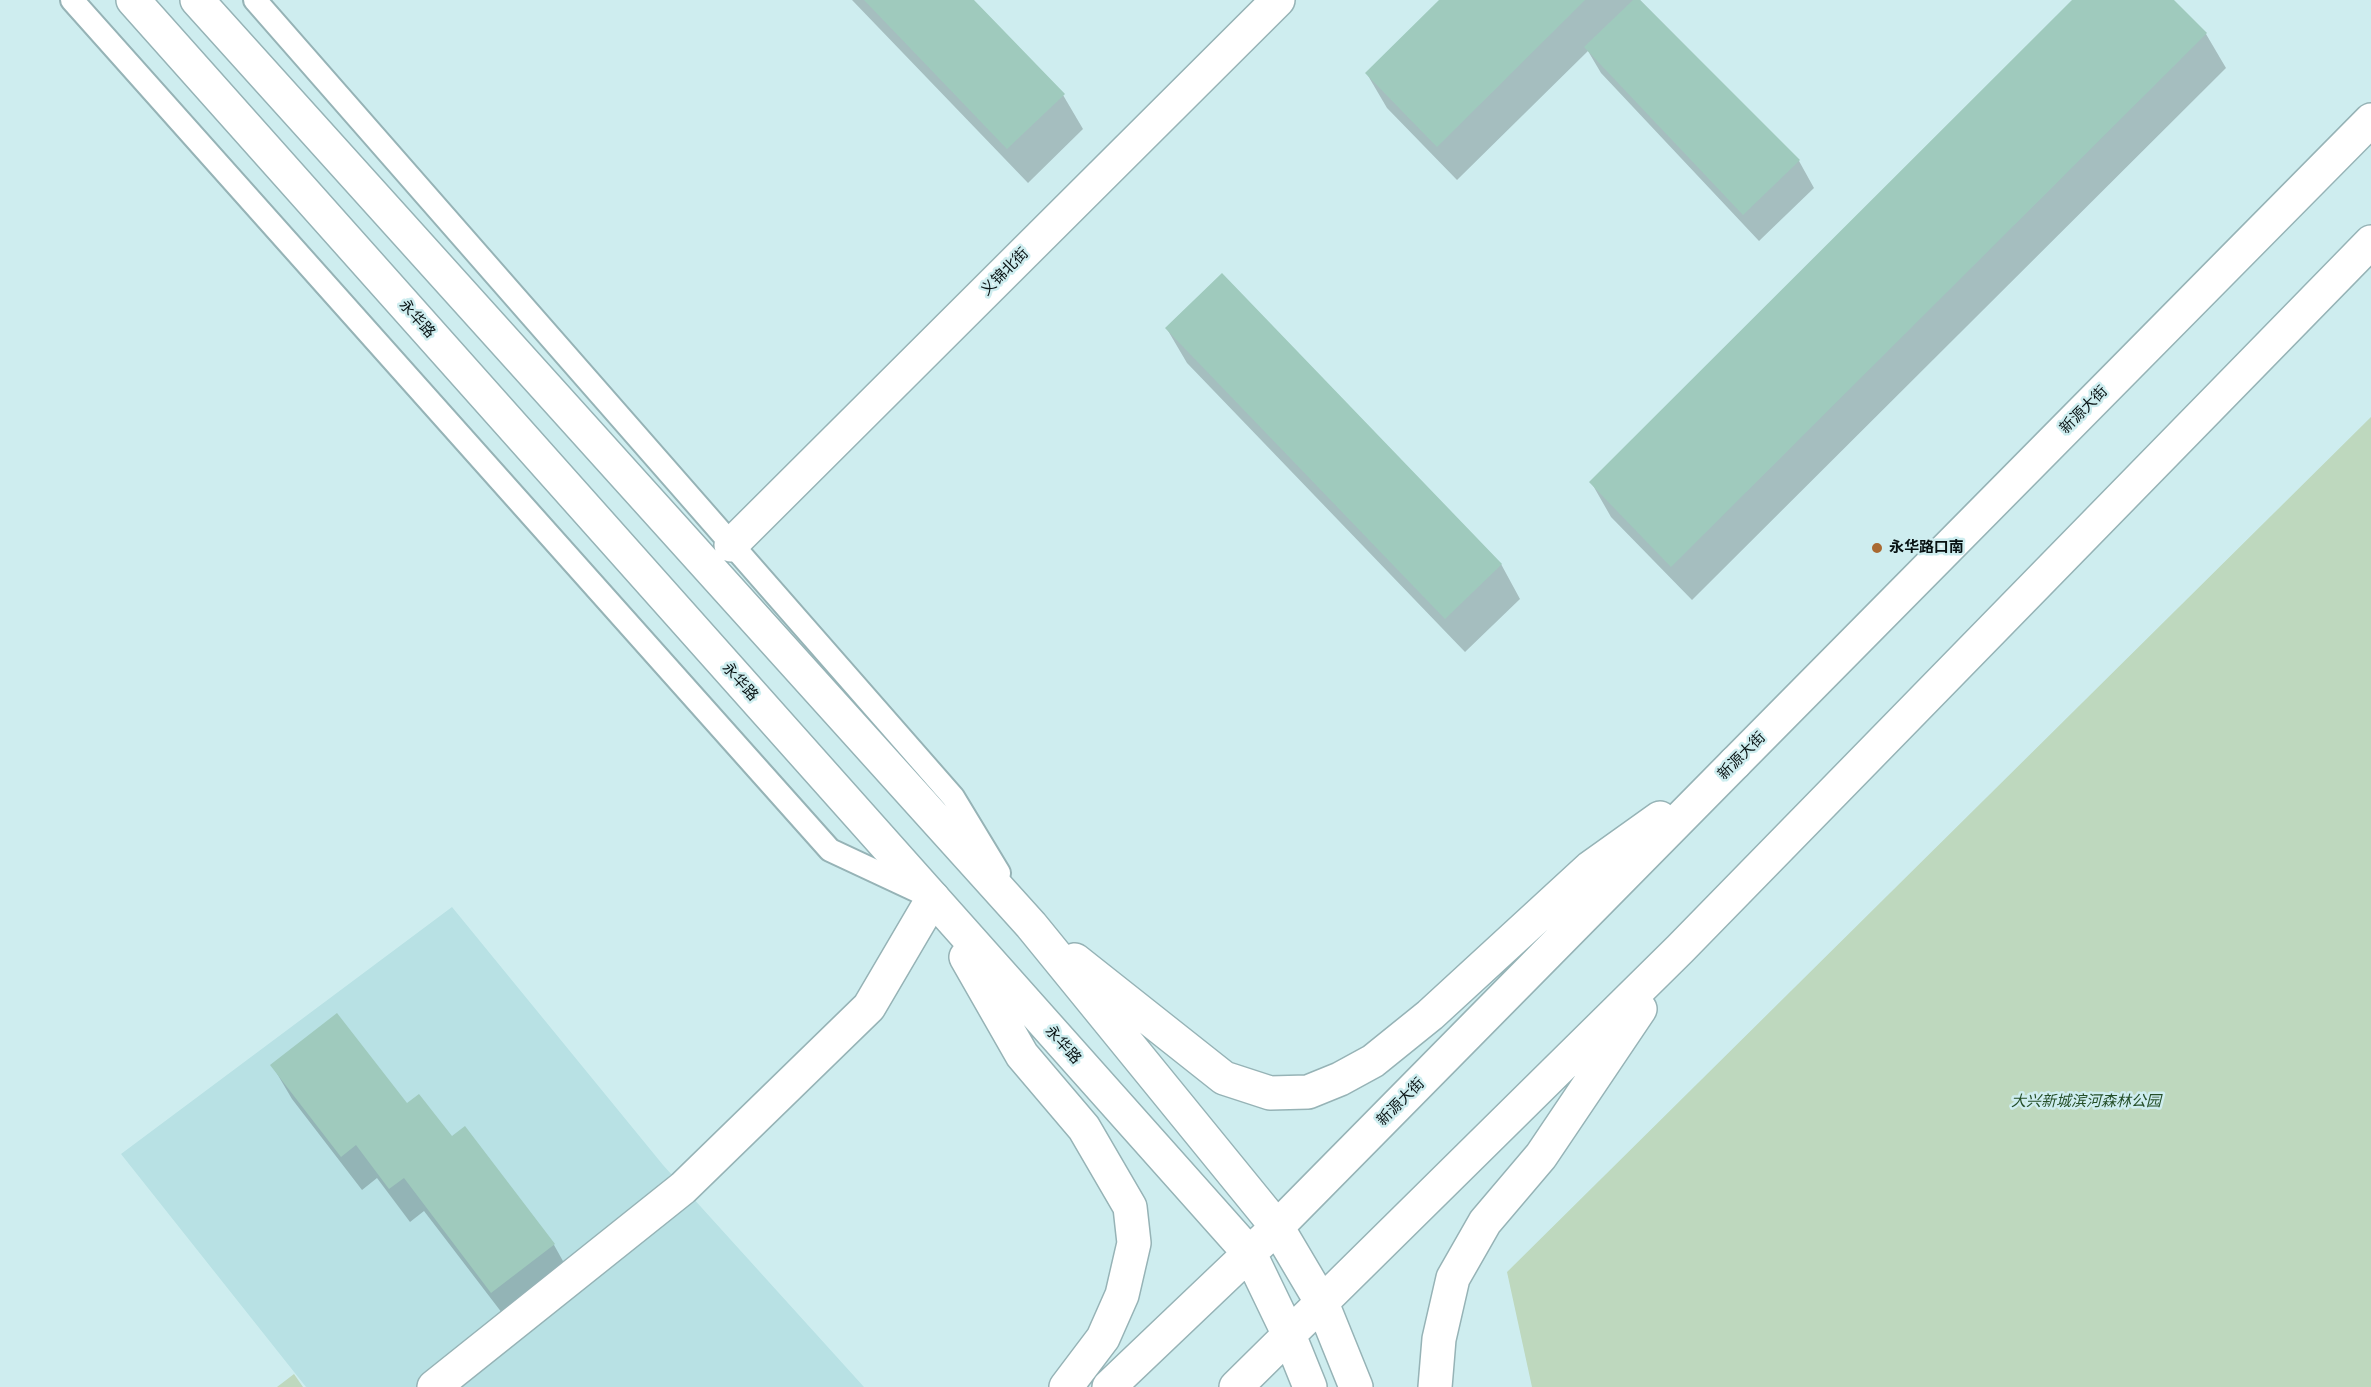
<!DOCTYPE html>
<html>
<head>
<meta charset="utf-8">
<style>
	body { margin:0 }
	canvas { display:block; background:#ceedef }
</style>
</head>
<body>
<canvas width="2371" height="1387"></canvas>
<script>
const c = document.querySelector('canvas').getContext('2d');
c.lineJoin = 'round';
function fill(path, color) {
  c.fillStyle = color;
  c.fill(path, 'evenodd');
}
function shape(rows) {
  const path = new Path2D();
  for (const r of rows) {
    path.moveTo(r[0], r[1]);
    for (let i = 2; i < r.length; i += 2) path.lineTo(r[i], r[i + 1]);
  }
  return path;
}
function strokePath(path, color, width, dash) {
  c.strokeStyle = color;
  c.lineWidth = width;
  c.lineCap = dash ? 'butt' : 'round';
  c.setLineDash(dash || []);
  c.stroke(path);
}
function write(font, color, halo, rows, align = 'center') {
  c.font = font + ' Merriweather,"Noto Sans SC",serif';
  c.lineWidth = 5;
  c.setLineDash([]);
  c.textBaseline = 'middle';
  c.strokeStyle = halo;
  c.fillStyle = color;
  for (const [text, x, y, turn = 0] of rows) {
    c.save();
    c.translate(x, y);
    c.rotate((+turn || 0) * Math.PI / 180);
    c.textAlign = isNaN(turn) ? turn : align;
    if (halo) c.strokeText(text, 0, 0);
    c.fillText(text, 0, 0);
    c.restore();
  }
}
fill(shape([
	[452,907,663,1165,864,1387,306,1387,121,1154]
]), '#b8e1e4');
fill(shape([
	[2371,417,2371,1387,1532,1387,1507,1272],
	[294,1374,303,1387,277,1387]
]), '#bed8be');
fill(shape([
	[852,0,972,0,1063,95,1083,129,1028,183],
	[1441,0,1640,0,1799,161,1814,188,1759,241,1601,73,1588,51,1457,180,1387,108,1367,74],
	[2074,0,2172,0,2206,34,2226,68,1692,600,1611,517,1591,482],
	[1167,329,1501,564,1520,599,1465,652,1187,363],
	[272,1065,406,1106,452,1138,554,1245,573,1279,512,1326,424,1211,410,1222,377,1178,362,1190,292,1099]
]), '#0003');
fill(shape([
	[864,0,974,0,1065,94,1007,149],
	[1439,0,1585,0,1437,147,1365,73],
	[1633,0,1640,0,1800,160,1743,215,1584,47],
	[2072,0,2174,0,2207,33,1671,567,1589,482],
	[1222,273,1502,564,1445,619,1165,328],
	[337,1013,407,1103,419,1094,452,1136,465,1126,555,1244,491,1293,404,1178,389,1189,356,1145,341,1157,270,1065]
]), '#9fcabd');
const lane = shape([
	[72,0,830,850,922,893],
	[255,0,953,797,999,873]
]);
const street = shape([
	[434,1387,683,1188,869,1007,933,898]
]);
const secondary = shape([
	[133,0,1250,1254,1289,1335,1310,1387],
	[197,0,1031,925,1277,1227,1322,1303,1356,1387],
	[731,545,1278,0],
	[966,957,1022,1055,1084,1128,1130,1207,1134,1243,1122,1295,1103,1338,1066,1387],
	[1075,960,1224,1078,1270,1093,1308,1092,1340,1079,1373,1061,1430,1015,1590,868,1660,818],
	[1109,1387,1277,1227,1735,763],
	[1236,1387,1680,949,2371,242],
	[1435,1387,1439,1339,1453,1278,1485,1222,1541,1156,1640,1009]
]);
const primary = shape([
	[1735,763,2371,120]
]);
strokePath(lane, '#96b3b6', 26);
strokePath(street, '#96b3b6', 36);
strokePath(secondary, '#96b3b6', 36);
strokePath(primary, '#96b3b6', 36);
strokePath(lane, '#fff', 22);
strokePath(street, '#fff', 33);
strokePath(secondary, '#fff', 33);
strokePath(primary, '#fff', 33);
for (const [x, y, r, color] of [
	[1877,548,6,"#a96931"]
]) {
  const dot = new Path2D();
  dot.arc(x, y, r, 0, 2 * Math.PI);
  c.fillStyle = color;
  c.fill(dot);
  strokePath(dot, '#ceedef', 2);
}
write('15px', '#081213', '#ceedef', [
	["义锦北街",1005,272,-45],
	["永华路",417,319,48],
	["新源大街",2084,410,-45],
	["永华路",740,682,48],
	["新源大街",1742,756,-45],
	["永华路",1063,1045,48],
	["新源大街",1401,1102,-45]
]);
write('bold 15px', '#081213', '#ceedef', [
	["永华路口南",1889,548]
], 'left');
write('italic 15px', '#244e28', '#ceedef', [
	["大兴新城滨河森林公园",2086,1102]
]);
</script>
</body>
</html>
